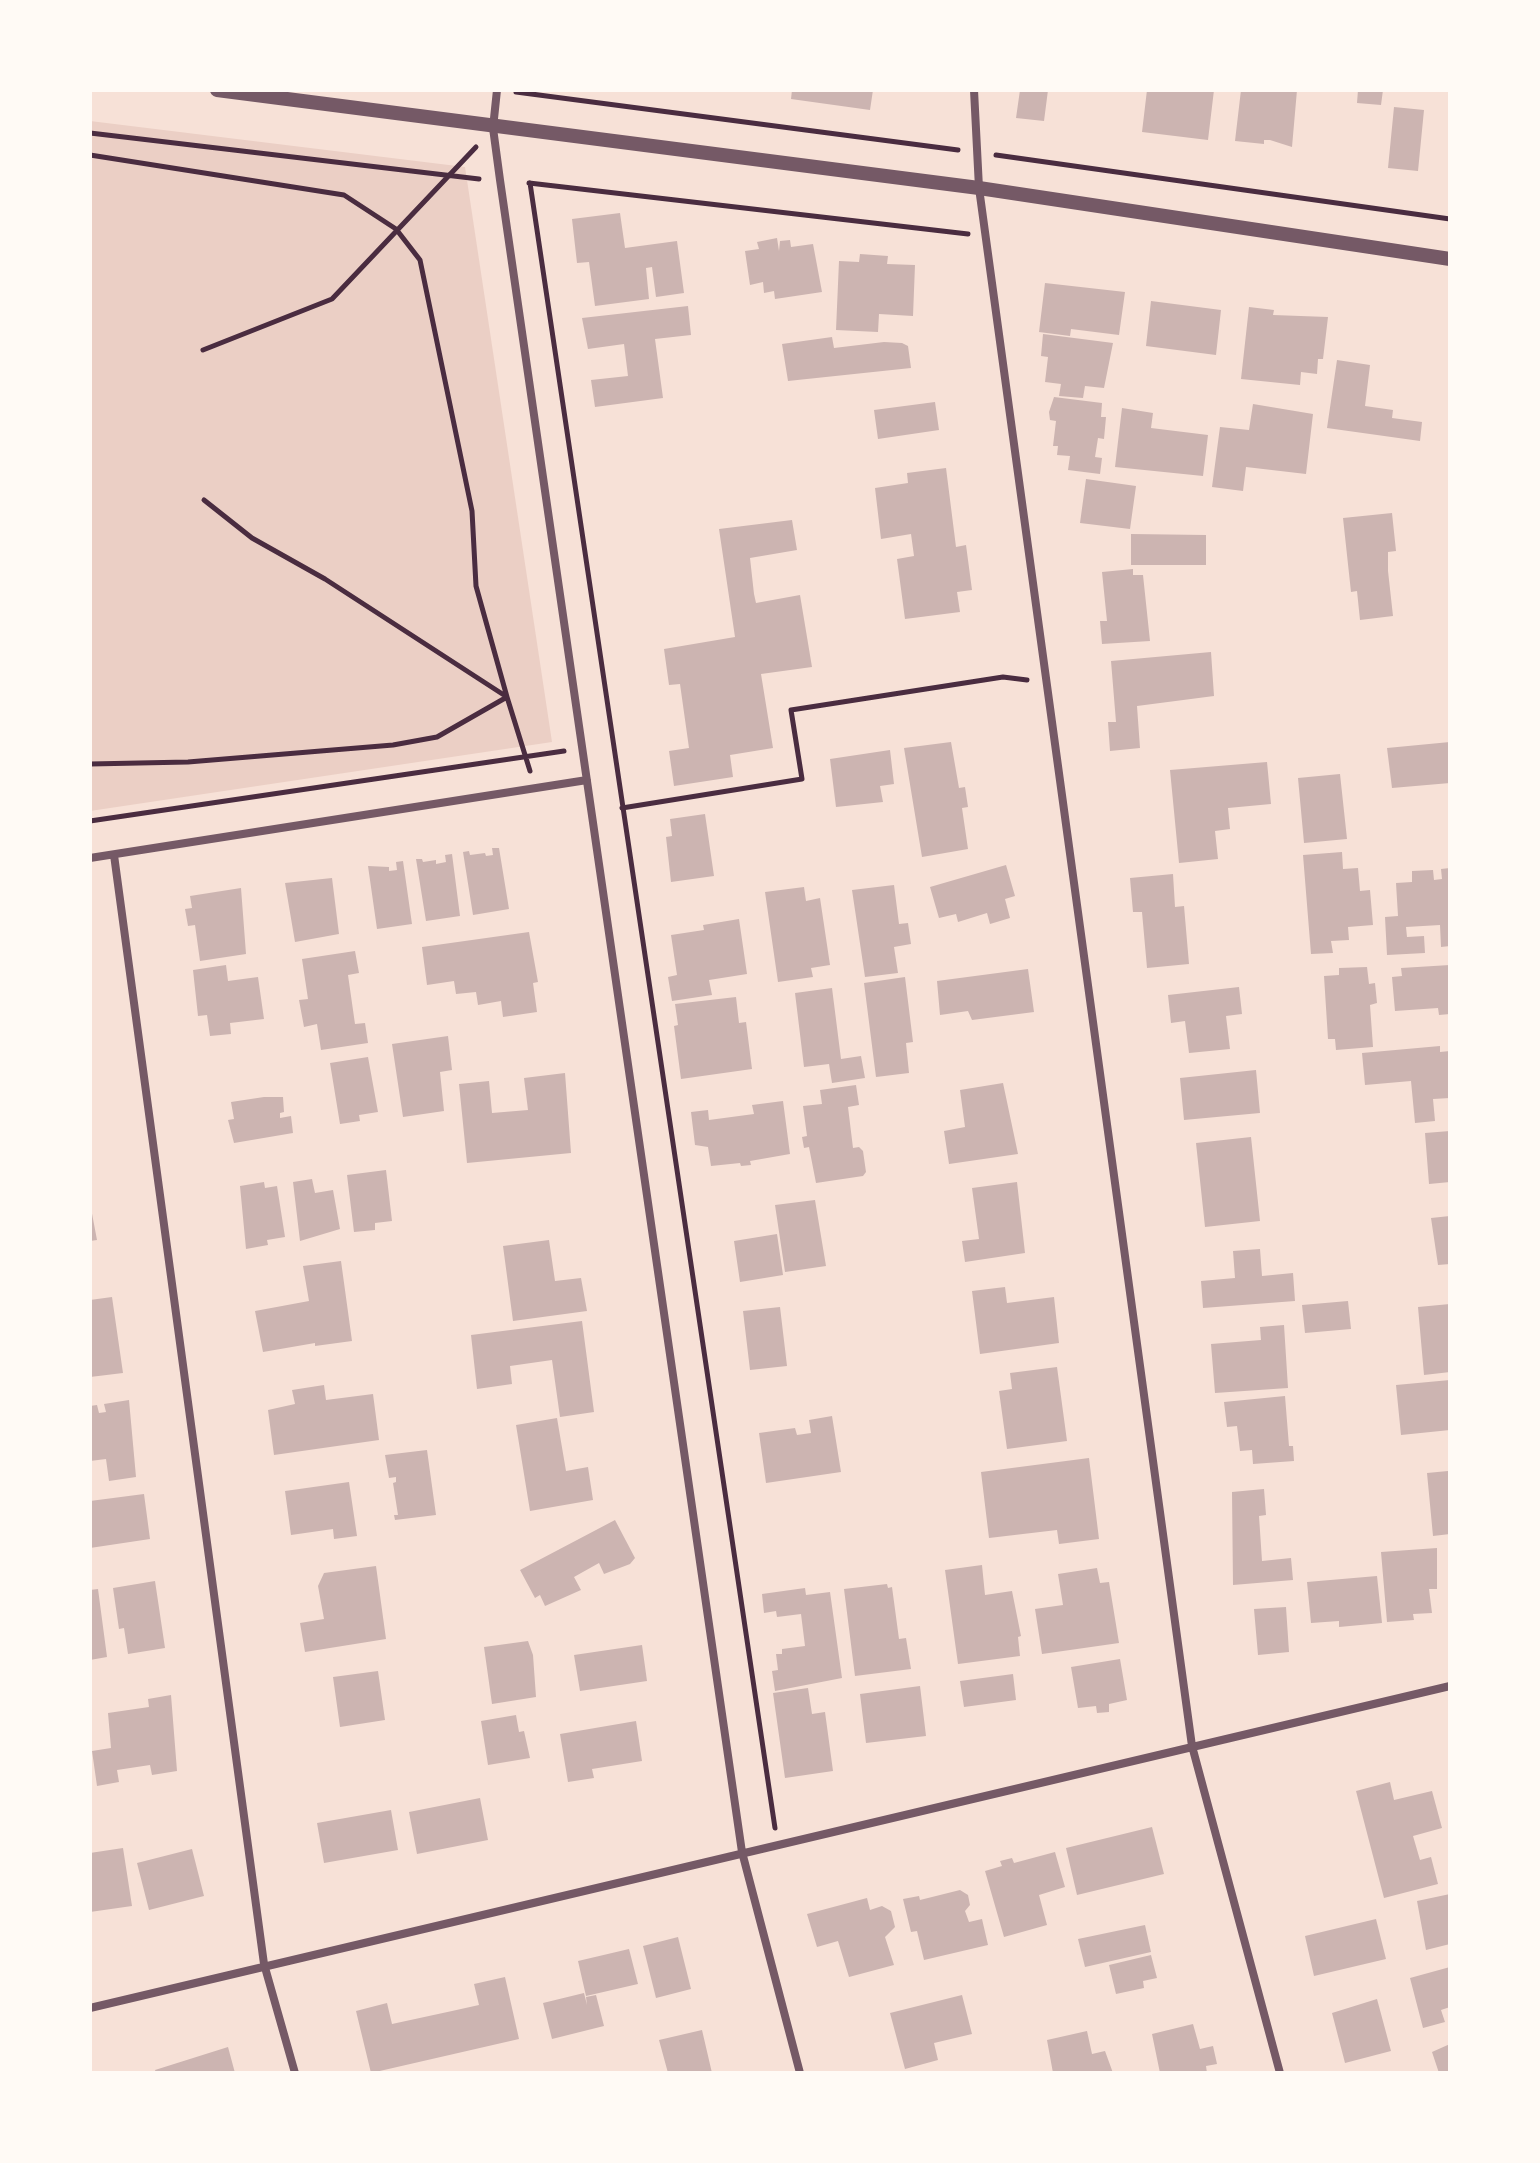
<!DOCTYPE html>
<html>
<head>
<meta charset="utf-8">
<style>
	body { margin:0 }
	#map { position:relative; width:1540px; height:2163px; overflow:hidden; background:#f7e1d7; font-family:Raleway,sans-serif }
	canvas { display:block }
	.frame { position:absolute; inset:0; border:92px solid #fffaf5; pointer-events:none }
</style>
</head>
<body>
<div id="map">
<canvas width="1540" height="2163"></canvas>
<div class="frame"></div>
</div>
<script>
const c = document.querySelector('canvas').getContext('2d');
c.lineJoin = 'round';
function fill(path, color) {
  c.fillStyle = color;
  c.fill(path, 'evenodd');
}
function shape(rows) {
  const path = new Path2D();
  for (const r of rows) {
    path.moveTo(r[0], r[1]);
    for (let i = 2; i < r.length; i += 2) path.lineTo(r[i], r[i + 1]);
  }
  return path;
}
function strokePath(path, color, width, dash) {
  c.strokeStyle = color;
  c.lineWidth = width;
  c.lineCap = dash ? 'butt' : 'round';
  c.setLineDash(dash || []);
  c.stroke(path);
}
fill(shape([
	[90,121,465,167,552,742,90,811]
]), '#ebcfc5');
fill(shape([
	[792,90,873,90,870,110,791,99],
	[1020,90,1048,90,1044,121,1016,118],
	[1147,90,1214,90,1208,140,1142,132],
	[1241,90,1297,90,1292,147,1270,140,1264,140,1264,144,1235,141],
	[1358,90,1383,90,1381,105,1357,103],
	[1394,107,1424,110,1418,171,1388,168],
	[620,213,625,248,677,241,684,293,656,297,652,267,646,268,649,299,595,306,589,262,577,263,572,219],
	[777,238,779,251,780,241,790,240,791,247,813,244,822,292,775,299,774,291,764,293,763,282,750,285,745,251,759,249,757,242],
	[860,254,888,256,887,264,915,265,913,316,879,314,878,332,836,330,839,261,859,262],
	[1045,283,1125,292,1119,335,1071,329,1070,336,1039,332],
	[1151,301,1221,310,1216,355,1146,346],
	[688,306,691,335,655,339,663,398,595,407,591,380,628,376,624,344,588,349,582,318],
	[1249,307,1274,310,1273,315,1328,317,1323,359,1318,359,1317,374,1301,372,1300,385,1241,379],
	[1043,334,1113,343,1104,388,1085,386,1083,398,1059,396,1061,384,1045,382,1048,357,1041,356],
	[832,337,834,348,884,342,902,343,908,346,911,368,788,381,782,344],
	[1337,360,1370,365,1365,406,1393,410,1392,418,1422,422,1420,441,1327,428],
	[1054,397,1102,403,1101,417,1106,417,1104,439,1098,438,1095,457,1102,458,1100,474,1068,470,1070,456,1057,455,1058,446,1053,446,1056,421,1050,420,1049,412],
	[935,402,939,430,878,439,874,410],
	[1253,404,1313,414,1306,474,1246,467,1243,491,1212,487,1220,427,1249,430],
	[1122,408,1153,413,1151,428,1208,435,1203,476,1115,467],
	[946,468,956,547,966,545,972,590,957,592,960,612,905,619,897,559,914,556,911,534,881,539,875,488,908,483,907,473],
	[1086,479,1136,486,1130,529,1080,523],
	[1392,513,1396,551,1388,552,1388,571,1393,616,1360,620,1357,591,1351,592,1343,518],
	[792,520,797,550,750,558,754,594,756,603,800,595,812,667,761,674,773,748,730,755,733,777,674,786,669,751,689,748,680,684,669,685,664,649,735,637,719,529],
	[1131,534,1206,535,1206,565,1131,565],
	[1133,569,1133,575,1143,575,1150,641,1102,644,1100,621,1107,621,1102,572],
	[1211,652,1214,696,1137,706,1140,748,1110,751,1108,722,1116,722,1111,661],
	[951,742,959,788,965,787,968,807,962,808,968,849,922,857,904,748],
	[1450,742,1450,783,1392,788,1387,748],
	[890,750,894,784,880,786,883,802,836,807,830,759],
	[1267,762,1271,804,1228,808,1230,829,1215,831,1218,859,1179,863,1170,770],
	[1340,774,1347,839,1304,843,1298,778],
	[705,814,714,876,671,882,666,837,672,836,670,819],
	[492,848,499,848,509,909,473,915,463,852,469,851,470,855,485,853,486,856,493,855],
	[1342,852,1343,869,1358,868,1360,891,1370,890,1373,925,1348,927,1349,940,1331,941,1333,953,1311,954,1303,855],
	[452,854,460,916,426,921,416,859,422,859,423,862,436,860,436,864,446,862,445,855],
	[403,861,412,924,377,929,368,866,389,867,389,871,397,870,396,862],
	[1006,865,1015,896,1005,899,1010,918,990,924,987,913,958,922,956,914,939,918,930,887],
	[1450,868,1450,946,1441,947,1440,925,1406,927,1407,937,1424,936,1425,953,1387,955,1385,917,1398,916,1396,883,1412,882,1412,871,1433,870,1434,880,1442,879,1441,869],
	[1173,874,1175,907,1184,906,1189,964,1147,968,1142,912,1133,912,1130,878],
	[332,878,339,934,295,942,285,883],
	[894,885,899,924,908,923,911,944,894,947,898,973,865,977,852,890],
	[804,887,806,901,820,898,830,965,811,968,813,977,778,982,765,892],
	[241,888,246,954,200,961,195,925,188,926,185,909,192,908,190,896],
	[739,919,747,974,709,980,712,995,672,1001,668,977,677,975,671,935,704,930,703,925],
	[529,932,538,982,533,983,537,1012,503,1017,501,1001,478,1005,476,992,456,994,454,981,427,985,422,947],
	[355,951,359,973,348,975,355,1024,365,1023,368,1043,321,1050,317,1024,304,1027,299,1000,308,999,302,959],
	[226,965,228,981,258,977,264,1019,230,1023,231,1034,210,1036,207,1015,198,1016,193,970],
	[1450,965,1450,1014,1439,1015,1438,1008,1395,1011,1392,977,1402,976,1401,968],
	[1367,967,1369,984,1375,983,1377,1003,1370,1005,1373,1047,1336,1050,1335,1039,1328,1039,1324,976,1339,975,1339,968],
	[1028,969,1034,1012,972,1020,968,1011,940,1015,937,981],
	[905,977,913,1042,906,1043,909,1073,876,1077,864,983],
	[1239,987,1242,1014,1226,1016,1230,1049,1189,1053,1185,1021,1171,1023,1168,995],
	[832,988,841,1059,861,1056,865,1078,832,1083,829,1064,804,1067,795,993],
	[736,997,739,1023,746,1022,752,1069,681,1079,674,1026,678,1025,675,1004],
	[448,1036,452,1070,440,1072,444,1111,403,1117,392,1044],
	[1440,1046,1440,1052,1450,1051,1450,1098,1433,1099,1435,1121,1415,1123,1411,1081,1365,1085,1362,1053],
	[368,1057,378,1112,359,1115,360,1121,340,1124,330,1063],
	[1256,1070,1260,1113,1184,1120,1180,1078],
	[565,1073,571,1153,467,1163,459,1084,489,1081,492,1113,528,1110,524,1078],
	[1003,1083,1018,1154,949,1164,944,1131,965,1127,960,1090],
	[856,1085,859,1105,848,1107,853,1148,859,1147,863,1151,866,1172,863,1176,816,1183,809,1147,804,1148,802,1137,807,1136,803,1106,822,1104,820,1090],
	[264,1097,283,1097,284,1112,280,1113,280,1118,291,1116,293,1133,234,1143,228,1120,234,1119,231,1102],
	[783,1101,790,1154,750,1161,751,1165,741,1166,740,1163,711,1166,708,1147,695,1145,691,1112,708,1110,709,1120,754,1114,752,1105],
	[1450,1131,1450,1182,1429,1184,1425,1133],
	[1251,1137,1260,1221,1205,1227,1196,1143],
	[386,1170,392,1221,375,1223,375,1230,354,1232,347,1175],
	[312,1179,315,1193,333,1190,340,1229,300,1241,293,1182],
	[264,1182,265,1188,277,1186,285,1237,267,1240,268,1245,246,1249,240,1186],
	[1017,1182,1025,1253,965,1262,962,1241,979,1239,972,1188],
	[815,1200,826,1266,785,1272,775,1205],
	[90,1203,97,1240,90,1241],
	[1450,1216,1450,1264,1438,1265,1431,1218],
	[777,1234,783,1275,740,1282,734,1241],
	[549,1240,555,1281,581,1278,587,1311,513,1321,503,1246],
	[1260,1249,1262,1276,1293,1273,1295,1301,1203,1308,1201,1281,1235,1278,1233,1251],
	[341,1261,352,1341,315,1346,315,1343,263,1352,255,1311,309,1301,303,1266],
	[1005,1287,1007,1303,1054,1297,1059,1343,980,1354,972,1291],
	[112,1297,123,1373,90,1377,90,1300],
	[1348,1301,1351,1329,1305,1333,1302,1305],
	[1450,1304,1450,1372,1424,1375,1418,1307],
	[780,1307,787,1366,750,1370,743,1311],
	[582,1321,594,1412,560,1417,552,1360,510,1366,512,1384,477,1389,471,1335],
	[1284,1325,1288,1388,1215,1393,1211,1344,1261,1340,1260,1327],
	[1057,1367,1067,1441,1007,1449,999,1391,1012,1389,1010,1373],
	[1450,1380,1450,1430,1401,1435,1396,1385],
	[324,1385,326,1400,373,1394,379,1440,274,1455,268,1410,295,1404,292,1390],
	[1285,1396,1289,1446,1293,1446,1294,1461,1253,1464,1252,1450,1240,1451,1237,1426,1227,1427,1224,1402],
	[129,1400,136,1477,109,1481,106,1459,90,1461,90,1406,97,1405,99,1413,106,1412,104,1404],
	[832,1416,841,1472,766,1483,759,1433,795,1428,797,1435,811,1433,809,1420],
	[557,1418,566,1471,588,1467,593,1500,530,1511,516,1425],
	[427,1450,436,1515,395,1520,394,1515,398,1515,393,1483,396,1482,396,1477,389,1478,385,1455],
	[1089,1458,1099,1539,1059,1544,1057,1530,989,1538,981,1472],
	[1448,1471,1450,1534,1433,1536,1427,1473],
	[349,1482,357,1536,334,1539,333,1529,291,1535,285,1491],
	[1264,1489,1266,1515,1259,1516,1262,1561,1291,1558,1293,1580,1233,1585,1232,1492],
	[144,1494,150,1539,90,1548,90,1501],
	[615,1520,635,1558,630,1564,604,1574,599,1563,574,1577,581,1590,545,1606,540,1595,535,1598,520,1570],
	[1437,1548,1437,1589,1429,1589,1432,1613,1413,1614,1414,1620,1387,1622,1381,1552],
	[982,1565,985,1595,1012,1591,1021,1636,1018,1637,1020,1656,958,1664,945,1570],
	[376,1566,386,1639,305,1652,300,1623,324,1619,318,1586,324,1573],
	[1097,1568,1100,1583,1109,1582,1119,1643,1042,1654,1035,1609,1063,1605,1058,1574],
	[1377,1576,1382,1623,1339,1627,1339,1621,1311,1623,1307,1582],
	[155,1581,165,1648,128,1654,124,1628,119,1629,113,1588],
	[887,1584,888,1588,892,1587,899,1639,906,1638,911,1669,855,1676,844,1589],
	[805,1588,806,1595,830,1592,842,1678,775,1691,772,1671,778,1670,776,1654,782,1654,782,1649,805,1646,801,1614,777,1617,776,1611,764,1613,762,1594],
	[98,1589,107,1657,90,1660,90,1590],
	[1286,1607,1289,1652,1258,1655,1254,1609],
	[528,1641,533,1655,536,1697,492,1704,484,1647],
	[642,1645,647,1681,580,1691,574,1655],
	[1120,1659,1127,1700,1109,1704,1109,1712,1097,1713,1096,1706,1078,1708,1071,1667],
	[378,1671,385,1720,340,1727,333,1677],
	[1013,1674,1016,1700,964,1707,960,1681],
	[920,1686,926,1736,866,1743,860,1694],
	[808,1688,812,1714,825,1712,833,1771,785,1778,773,1693],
	[171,1695,177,1771,152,1775,150,1765,117,1770,119,1782,97,1786,92,1751,111,1748,108,1713,149,1707,148,1699],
	[516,1715,519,1732,524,1731,530,1758,488,1765,481,1721],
	[636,1721,642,1761,592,1769,594,1778,568,1782,560,1734],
	[1390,1782,1394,1800,1432,1791,1442,1828,1413,1836,1420,1860,1431,1857,1438,1884,1384,1898,1356,1791],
	[480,1798,488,1840,417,1854,409,1812],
	[391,1810,398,1850,324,1863,317,1823],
	[1152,1827,1164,1874,1077,1895,1066,1848],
	[123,1848,132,1906,90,1912,90,1853],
	[192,1849,204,1896,149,1910,137,1863],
	[1055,1852,1065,1887,1039,1895,1047,1925,1004,1937,985,1871,1002,1866,1000,1861,1012,1858,1014,1863],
	[960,1890,968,1895,970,1905,965,1911,969,1922,982,1919,988,1945,924,1960,917,1931,911,1932,903,1899,919,1896,920,1900],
	[1450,1894,1450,1944,1426,1950,1417,1901],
	[867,1898,870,1910,882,1906,891,1911,895,1927,885,1937,894,1965,849,1977,838,1941,817,1947,807,1914],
	[1376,1919,1386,1959,1314,1976,1305,1936],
	[1145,1925,1151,1952,1085,1967,1078,1939],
	[678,1937,691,1989,656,1998,643,1946],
	[629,1949,638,1984,586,1996,578,1961],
	[1151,1955,1157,1978,1143,1981,1144,1988,1116,1994,1109,1965],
	[1450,1967,1450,2007,1441,2010,1445,2022,1423,2028,1410,1978],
	[505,1977,519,2039,371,2073,356,2011,387,2003,392,2024,452,2011,479,2005,474,1984],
	[584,1993,587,2005,586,1997,596,1995,604,2026,552,2039,543,2003],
	[962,1995,972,2034,934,2043,938,2060,905,2069,890,2013],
	[1377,1999,1391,2051,1345,2063,1332,2013],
	[1193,2024,1200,2049,1213,2046,1217,2064,1206,2066,1207,2073,1160,2073,1152,2034],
	[702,2030,712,2073,668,2073,659,2040],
	[1087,2031,1092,2054,1105,2051,1113,2073,1053,2073,1047,2040],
	[1450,2044,1450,2073,1439,2073,1432,2052],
	[228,2047,235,2073,156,2073,155,2070]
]), '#ccb4b1');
strokePath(shape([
	[516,92,958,150],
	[90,133,479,179],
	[90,155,344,195,396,229,420,260,472,511,476,586,507,697,437,737,393,745,188,762,90,764],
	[996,155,1450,219],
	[529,183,968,234],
	[530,183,775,1828],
	[203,350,332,299,476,147],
	[204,500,252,538,325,579,507,697,530,771],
	[622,808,802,779,791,710,1003,677,1027,680],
	[90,821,564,751]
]), '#4a2c40', 5);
strokePath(shape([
	[497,90,493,128,500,180,742,1852,800,2073],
	[974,90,979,188,1192,1746,1280,2073],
	[114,855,264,1964,295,2073],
	[90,858,587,780],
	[90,2008,1450,1686]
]), '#755966', 8);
strokePath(shape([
	[217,90,979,188,1450,259]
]), '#755966', 14);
</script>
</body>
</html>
